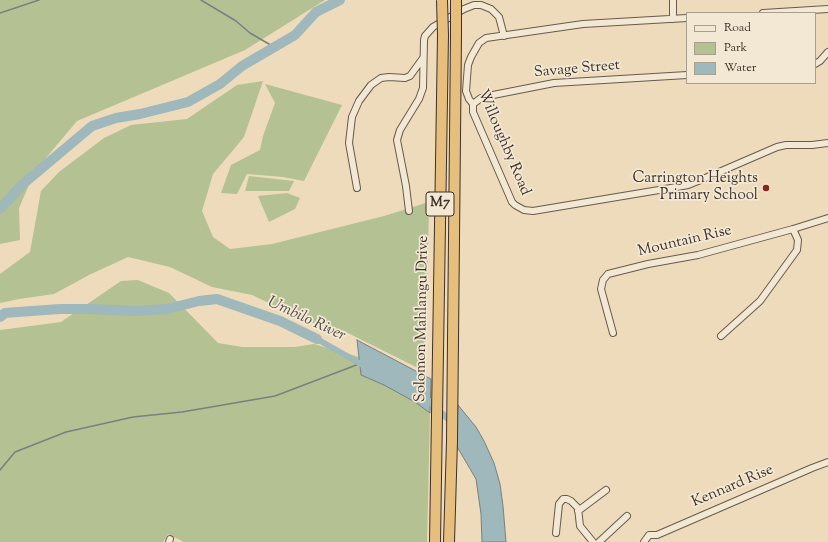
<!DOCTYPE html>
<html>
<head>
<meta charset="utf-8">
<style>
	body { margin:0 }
	#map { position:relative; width:828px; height:542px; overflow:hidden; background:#eddbbb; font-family:"Sorts Mill Goudy",serif }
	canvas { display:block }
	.legend { position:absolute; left:686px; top:12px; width:130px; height:72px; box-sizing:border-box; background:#f3e8d3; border:1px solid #aa9e8f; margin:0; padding:5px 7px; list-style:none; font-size:12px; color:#3d2f29 }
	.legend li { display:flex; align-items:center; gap:8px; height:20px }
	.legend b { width:20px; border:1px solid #aa9e8f }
</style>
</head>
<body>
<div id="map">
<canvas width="828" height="542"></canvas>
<ul class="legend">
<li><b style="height:5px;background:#f3e8d3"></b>Road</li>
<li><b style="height:11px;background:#b4c193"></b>Park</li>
<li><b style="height:11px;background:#9eb8bb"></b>Water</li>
</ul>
</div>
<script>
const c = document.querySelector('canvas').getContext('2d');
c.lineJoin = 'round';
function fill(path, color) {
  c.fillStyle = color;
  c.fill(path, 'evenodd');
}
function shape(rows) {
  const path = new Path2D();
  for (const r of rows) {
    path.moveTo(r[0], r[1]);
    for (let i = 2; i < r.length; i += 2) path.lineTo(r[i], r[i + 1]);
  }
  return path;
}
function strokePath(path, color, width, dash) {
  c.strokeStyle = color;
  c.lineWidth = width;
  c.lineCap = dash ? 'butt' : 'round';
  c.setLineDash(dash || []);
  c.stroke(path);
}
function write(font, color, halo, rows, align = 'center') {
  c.font = font + ' "Sorts Mill Goudy",serif';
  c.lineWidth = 3.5;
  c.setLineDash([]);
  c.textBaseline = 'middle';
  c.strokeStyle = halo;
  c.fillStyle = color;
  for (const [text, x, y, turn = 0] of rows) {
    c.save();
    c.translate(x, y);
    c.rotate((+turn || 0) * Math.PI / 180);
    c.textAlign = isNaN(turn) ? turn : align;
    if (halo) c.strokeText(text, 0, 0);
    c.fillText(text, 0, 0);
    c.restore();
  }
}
fill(shape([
	[0,0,325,0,245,50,77,121,35,171,19,208,20,240,0,244],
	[263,81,244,137,213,174,202,211,213,237,230,249,272,244,384,216,429,202,427,314,424,371,344,331,307,321,252,295,212,287,170,267,128,257,89,275,54,294,19,299,0,303,0,274,30,252,41,191,59,172,104,138,131,125,187,119,237,85],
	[265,84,342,105,304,181,283,177,247,174,237,194,221,193,231,165,260,150,263,136,275,103],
	[249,176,294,181,289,191,245,191],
	[287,193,300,198,295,209,269,222,258,196],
	[138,280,169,293,218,343,242,347,295,347,314,344,359,357,362,375,394,389,415,402,430,413,427,542,184,542,168,534,163,542,0,542,0,330,61,322,121,281]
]), '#b4c193');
const water = shape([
	[357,340,431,379,430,413,415,402,384,385,361,375,357,340],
	[458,405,476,427,484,441,494,463,500,484,503,506,506,542,482,542,481,514,476,479,456,445,458,405]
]);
fill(water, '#9eb8bb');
strokePath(water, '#778181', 1);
strokePath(shape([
	[201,0,236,21,250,33,274,47],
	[0,13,39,0],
	[0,470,15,452,66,432,133,417,182,412,275,396,359,364]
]), '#778181', 1.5);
strokePath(shape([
	[317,339,368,368],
	[424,396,452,423]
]), '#9eb8bb', 6);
strokePath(shape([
	[0,209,23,184,92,126,116,118,140,114,188,102,220,84,242,66,295,35,316,12,340,0],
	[0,317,5,313,18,312,60,309,91,309,135,311,167,309,199,301,217,299,280,321,317,339]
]), '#9eb8bb', 10);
const minor = shape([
	[673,0,673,19],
	[763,13,828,9],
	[687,18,583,24,486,38,479,43,471,57,468,65,466,91,469,99,473,104,473,112,512,202,515,205,524,210,533,211,665,189,688,185,703,179,777,147,786,145,812,145,828,143],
	[815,64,820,61,828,52],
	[473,104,481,98,488,96,554,83,687,75],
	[357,188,349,143,352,117,359,101,371,85,381,78,389,77,405,78,410,76,423,58],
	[409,211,406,186,397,140,400,130,419,99,423,88,424,40,425,36,433,27,464,9,474,5,481,5,491,9,499,17,504,36],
	[613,333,601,289,603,280,608,274,648,264,698,255,793,229,828,218],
	[721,336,760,301,797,250,798,240,793,229],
	[578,511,606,490],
	[556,533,559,504,563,499,567,499,571,501,578,508,580,526,593,542],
	[169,542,170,539],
	[599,542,627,516],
	[644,542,649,535,657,535,812,468,828,462]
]);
const trunk = shape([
	[435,542,443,35],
	[449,542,452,441,456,35]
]);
strokePath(minor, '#695a4e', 8);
strokePath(trunk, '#3d2f29', 12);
strokePath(minor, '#f3e8d3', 6);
strokePath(trunk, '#e6be7e', 10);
const trunkBridge = shape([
	[442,0,443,35],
	[456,0,456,35]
]);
strokePath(trunkBridge, '#3d2f29', 12, []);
strokePath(trunkBridge, '#e6be7e', 10);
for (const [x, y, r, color] of [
	[766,188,4,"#8f2418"]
]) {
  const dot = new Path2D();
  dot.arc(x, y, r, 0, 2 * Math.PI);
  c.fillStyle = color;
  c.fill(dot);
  strokePath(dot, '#f3e8d3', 1.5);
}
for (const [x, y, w] of [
	[440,204,28]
]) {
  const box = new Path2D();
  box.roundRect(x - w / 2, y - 12, w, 24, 3);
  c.fillStyle = '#f3e8d3';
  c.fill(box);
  strokePath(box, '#3d2f29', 1);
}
write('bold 14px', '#3d2f29', null, [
	["M7",440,204]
]);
write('15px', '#3d2f29', '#f3e8d3', [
	["Savage Street",577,70,-5],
	["Willoughby Road",503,143,67],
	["Mountain Rise",685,242,-13],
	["Solomon Mahlangu Drive",423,319,-89],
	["Kennard Rise",733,487,-23]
]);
write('15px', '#3d2f29', '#f3e8d3', [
	["Carrington Heights",758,179],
	["Primary School",758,196]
], 'right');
write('italic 16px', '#504a46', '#f3e8d3', [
	["Umbilo River",306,320,25]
]);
</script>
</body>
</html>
